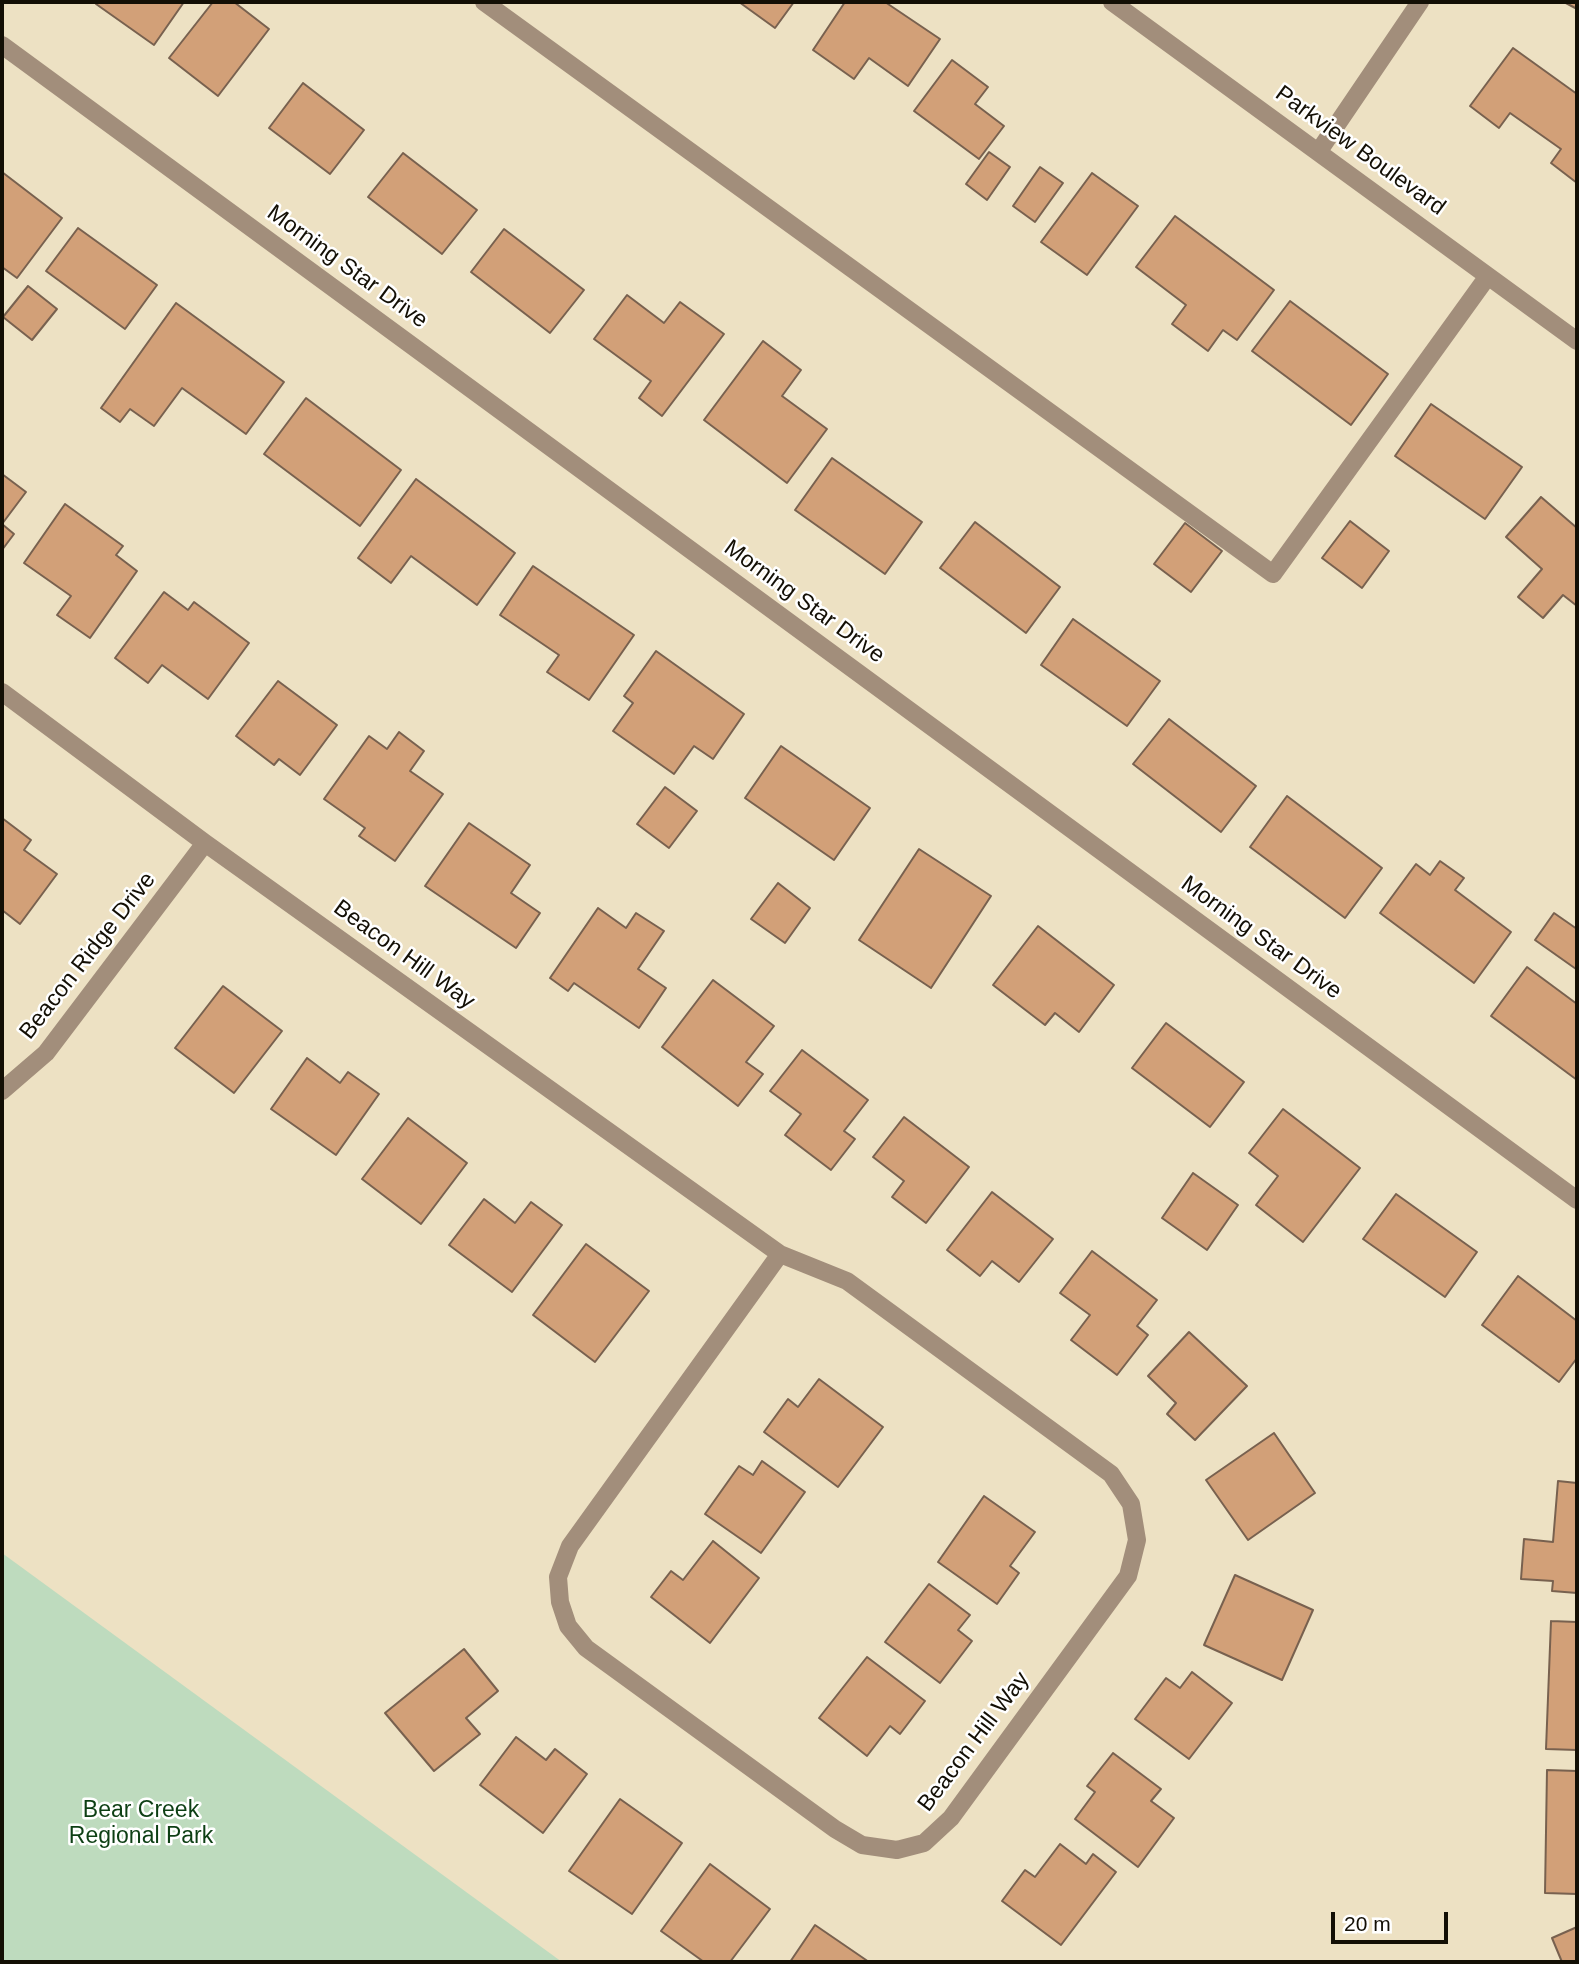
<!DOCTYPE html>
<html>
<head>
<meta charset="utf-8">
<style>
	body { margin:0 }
	#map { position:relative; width:1579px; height:1964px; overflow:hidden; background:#ede1c3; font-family:Helvetica,sans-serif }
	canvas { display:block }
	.frame { position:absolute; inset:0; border:4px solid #130f05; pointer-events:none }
	.scale { position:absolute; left:1331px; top:1912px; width:117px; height:32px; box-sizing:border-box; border:4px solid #130f05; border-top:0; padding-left:9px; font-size:21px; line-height:24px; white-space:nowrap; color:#130f05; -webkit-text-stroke:5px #fff; paint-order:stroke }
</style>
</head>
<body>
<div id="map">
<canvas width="1579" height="1964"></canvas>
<div class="frame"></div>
<div class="scale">20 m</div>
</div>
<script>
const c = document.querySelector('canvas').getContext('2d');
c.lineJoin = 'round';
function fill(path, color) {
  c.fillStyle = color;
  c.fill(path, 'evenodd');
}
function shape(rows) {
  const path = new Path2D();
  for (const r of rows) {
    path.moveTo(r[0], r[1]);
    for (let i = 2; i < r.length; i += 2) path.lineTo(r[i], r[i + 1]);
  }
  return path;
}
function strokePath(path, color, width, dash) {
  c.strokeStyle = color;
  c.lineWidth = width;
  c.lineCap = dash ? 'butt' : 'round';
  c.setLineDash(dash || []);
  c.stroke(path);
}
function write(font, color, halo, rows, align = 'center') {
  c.font = font + ' Helvetica,sans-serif';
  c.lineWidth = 5;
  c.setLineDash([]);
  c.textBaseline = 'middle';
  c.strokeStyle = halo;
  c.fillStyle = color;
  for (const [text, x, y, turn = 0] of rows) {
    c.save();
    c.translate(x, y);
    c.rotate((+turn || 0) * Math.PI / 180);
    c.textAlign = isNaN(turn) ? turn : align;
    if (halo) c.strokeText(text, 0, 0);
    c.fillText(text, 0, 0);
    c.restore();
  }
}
fill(shape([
	[2,1553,562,1962,2,1962]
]), '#bedbbe');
const building = shape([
	[98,2,184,2,154,45,96,4,98,2],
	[213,2,234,2,269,29,218,96,169,58,213,2],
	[739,2,794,2,775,28,739,2],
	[845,2,885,2,940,39,908,86,869,58,854,79,813,50,845,2],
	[1564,2,1577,2,1577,9,1564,2],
	[1513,48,1577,94,1577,183,1551,163,1561,149,1510,113,1499,128,1470,106,1513,48],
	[952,60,988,87,975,104,1004,126,979,159,914,111,952,60],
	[303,83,364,130,330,174,269,128,303,83],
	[989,152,1010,167,987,200,966,184,989,152],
	[403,153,477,210,442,254,368,197,403,153],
	[1040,167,1063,183,1035,222,1013,206,1040,167],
	[2,172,62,218,17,278,2,267,2,172],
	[1092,173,1138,206,1087,275,1041,242,1092,173],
	[1175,216,1274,290,1237,340,1223,330,1208,351,1172,324,1186,305,1136,267,1175,216],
	[78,228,157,285,125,329,46,271,78,228],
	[504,229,584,290,550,333,471,272,504,229],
	[28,286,57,309,32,340,3,317,28,286],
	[627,295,664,323,680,302,724,334,662,416,639,398,651,381,594,339,627,295],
	[1290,301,1388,374,1351,425,1252,351,1290,301],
	[176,303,284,382,246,434,182,388,154,426,130,409,120,422,101,408,176,303],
	[763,341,801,370,782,396,827,429,787,483,704,420,763,341],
	[306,398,401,470,360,526,264,454,306,398],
	[1431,404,1522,467,1485,519,1395,456,1431,404],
	[832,458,922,522,885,574,795,510,832,458],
	[2,474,26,492,2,524,14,534,2,550,2,474],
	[416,479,515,553,477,605,411,556,391,583,358,558,416,479],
	[1541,497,1577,528,1577,606,1563,595,1543,618,1518,597,1542,569,1506,537,1541,497],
	[65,504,123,546,116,555,137,571,90,638,57,615,71,596,24,563,65,504],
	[1350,521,1389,551,1362,588,1322,558,1350,521],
	[975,522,1060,587,1026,633,940,568,975,522],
	[1185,523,1222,551,1191,592,1154,564,1185,523],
	[533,566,634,635,589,700,547,672,559,655,500,615,533,566],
	[164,592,188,610,194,602,249,643,208,699,162,665,148,683,115,658,164,592],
	[1073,619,1160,681,1127,726,1041,665,1073,619],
	[656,651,744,714,713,759,694,746,674,774,613,731,633,703,624,696,656,651],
	[278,681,337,725,300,775,279,759,274,765,236,736,278,681],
	[1169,719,1256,786,1221,832,1133,764,1169,719],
	[399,732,424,751,410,771,443,794,395,861,359,836,365,828,324,799,369,736,387,749,399,732],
	[781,746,870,808,834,860,745,798,781,746],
	[665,787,697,811,669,848,637,824,665,787],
	[1287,796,1382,868,1345,918,1250,847,1287,796],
	[2,818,31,840,24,850,57,874,20,924,2,910,2,818],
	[469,823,530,865,511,893,540,913,516,948,425,886,469,823],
	[919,849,991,896,931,988,859,940,919,849],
	[1440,861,1464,878,1455,890,1511,932,1474,983,1380,913,1416,864,1430,875,1440,861],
	[778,883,810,908,785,943,751,919,778,883],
	[598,908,626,928,636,913,664,931,638,969,666,988,639,1028,574,983,568,991,550,978,598,908],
	[1554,913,1577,929,1576,969,1535,940,1554,913],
	[1038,926,1114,985,1079,1032,1055,1013,1045,1025,993,985,1038,926],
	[1527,967,1577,1004,1577,1080,1491,1016,1527,967],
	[713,980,774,1026,746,1062,763,1074,738,1106,662,1047,713,980],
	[223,986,282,1031,234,1093,175,1048,223,986],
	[1166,1023,1244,1082,1210,1127,1132,1068,1166,1023],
	[802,1050,868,1100,844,1131,855,1139,831,1170,785,1135,801,1114,770,1091,802,1050],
	[307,1058,340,1083,348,1072,379,1094,336,1155,271,1109,307,1058],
	[1283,1109,1360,1168,1303,1242,1256,1205,1278,1176,1249,1153,1283,1109],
	[904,1117,969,1167,926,1223,892,1197,904,1181,873,1157,904,1117],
	[408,1118,467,1163,421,1224,362,1179,408,1118],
	[1193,1173,1238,1205,1207,1250,1162,1218,1193,1173],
	[992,1192,1053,1239,1019,1282,992,1261,980,1276,947,1250,992,1192],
	[1396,1194,1477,1252,1445,1297,1363,1239,1396,1194],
	[484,1199,515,1223,531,1202,562,1225,512,1292,449,1245,484,1199],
	[586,1244,649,1291,595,1362,533,1315,586,1244],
	[1092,1251,1157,1300,1137,1326,1148,1335,1117,1375,1071,1340,1090,1315,1060,1293,1092,1251],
	[1518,1276,1577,1321,1577,1358,1559,1382,1482,1325,1518,1276],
	[1189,1332,1247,1386,1195,1440,1167,1414,1176,1403,1148,1376,1189,1332],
	[819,1379,883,1427,838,1487,764,1432,788,1399,798,1407,819,1379],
	[1274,1433,1315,1493,1248,1540,1206,1480,1274,1433],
	[762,1461,805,1492,761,1553,705,1514,739,1466,753,1475,762,1461],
	[1558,1481,1577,1483,1577,1593,1552,1591,1553,1581,1521,1579,1524,1539,1553,1542,1558,1481],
	[984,1496,1035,1532,1010,1566,1019,1573,997,1604,938,1562,984,1496],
	[713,1541,759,1578,710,1643,651,1597,671,1571,683,1580,713,1541],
	[1235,1575,1313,1610,1282,1680,1204,1645,1235,1575],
	[929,1584,970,1615,958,1630,972,1641,940,1683,885,1642,929,1584],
	[1551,1621,1577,1622,1577,1750,1546,1749,1551,1621],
	[464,1649,498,1691,466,1718,480,1734,434,1771,385,1713,464,1649],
	[867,1657,925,1701,900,1734,890,1726,867,1756,819,1718,867,1657],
	[1192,1672,1232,1703,1189,1759,1135,1719,1166,1678,1180,1688,1192,1672],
	[516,1737,546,1760,555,1749,587,1774,543,1833,480,1785,516,1737],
	[1113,1753,1161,1789,1151,1801,1174,1818,1138,1867,1075,1819,1095,1792,1087,1786,1113,1753],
	[1547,1770,1577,1771,1577,1894,1545,1893,1547,1770],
	[620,1799,682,1843,632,1914,569,1871,620,1799],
	[1060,1844,1086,1864,1093,1854,1116,1872,1061,1945,1002,1901,1025,1870,1035,1877,1060,1844],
	[710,1864,770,1909,730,1962,704,1962,661,1931,710,1864],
	[815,1925,869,1962,790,1962,815,1925],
	[1577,1927,1577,1962,1562,1962,1552,1938,1577,1927]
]);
fill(building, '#d2a078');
strokePath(building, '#78614f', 2);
strokePath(shape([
	[484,2,1273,574,1488,276],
	[1112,2,1577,341],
	[2,45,1577,1200],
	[1319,151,1420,2],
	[2,692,205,843,780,1254],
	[2,1091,46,1053,205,843],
	[780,1254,847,1281,1111,1474,1131,1504,1137,1540,1128,1576,951,1818,924,1843,897,1850,862,1845,835,1829,586,1648,568,1626,560,1602,558,1577,570,1546,780,1254]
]), '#a28e7b', 18);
write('23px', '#130f05', '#fff', [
	["Parkview Boulevard",1360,151,36],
	["Morning Star Drive",347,267,36],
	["Morning Star Drive",804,602,36],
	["Morning Star Drive",1261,938,36],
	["Beacon Hill Way",404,955,36],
	["Beacon Ridge Drive",88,956,-52],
	["Beacon Hill Way",974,1742,-53]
]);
write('23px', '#0d3f14', '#fff', [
	["Bear Creek",141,1811],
	["Regional Park",141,1837]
]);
</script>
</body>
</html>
